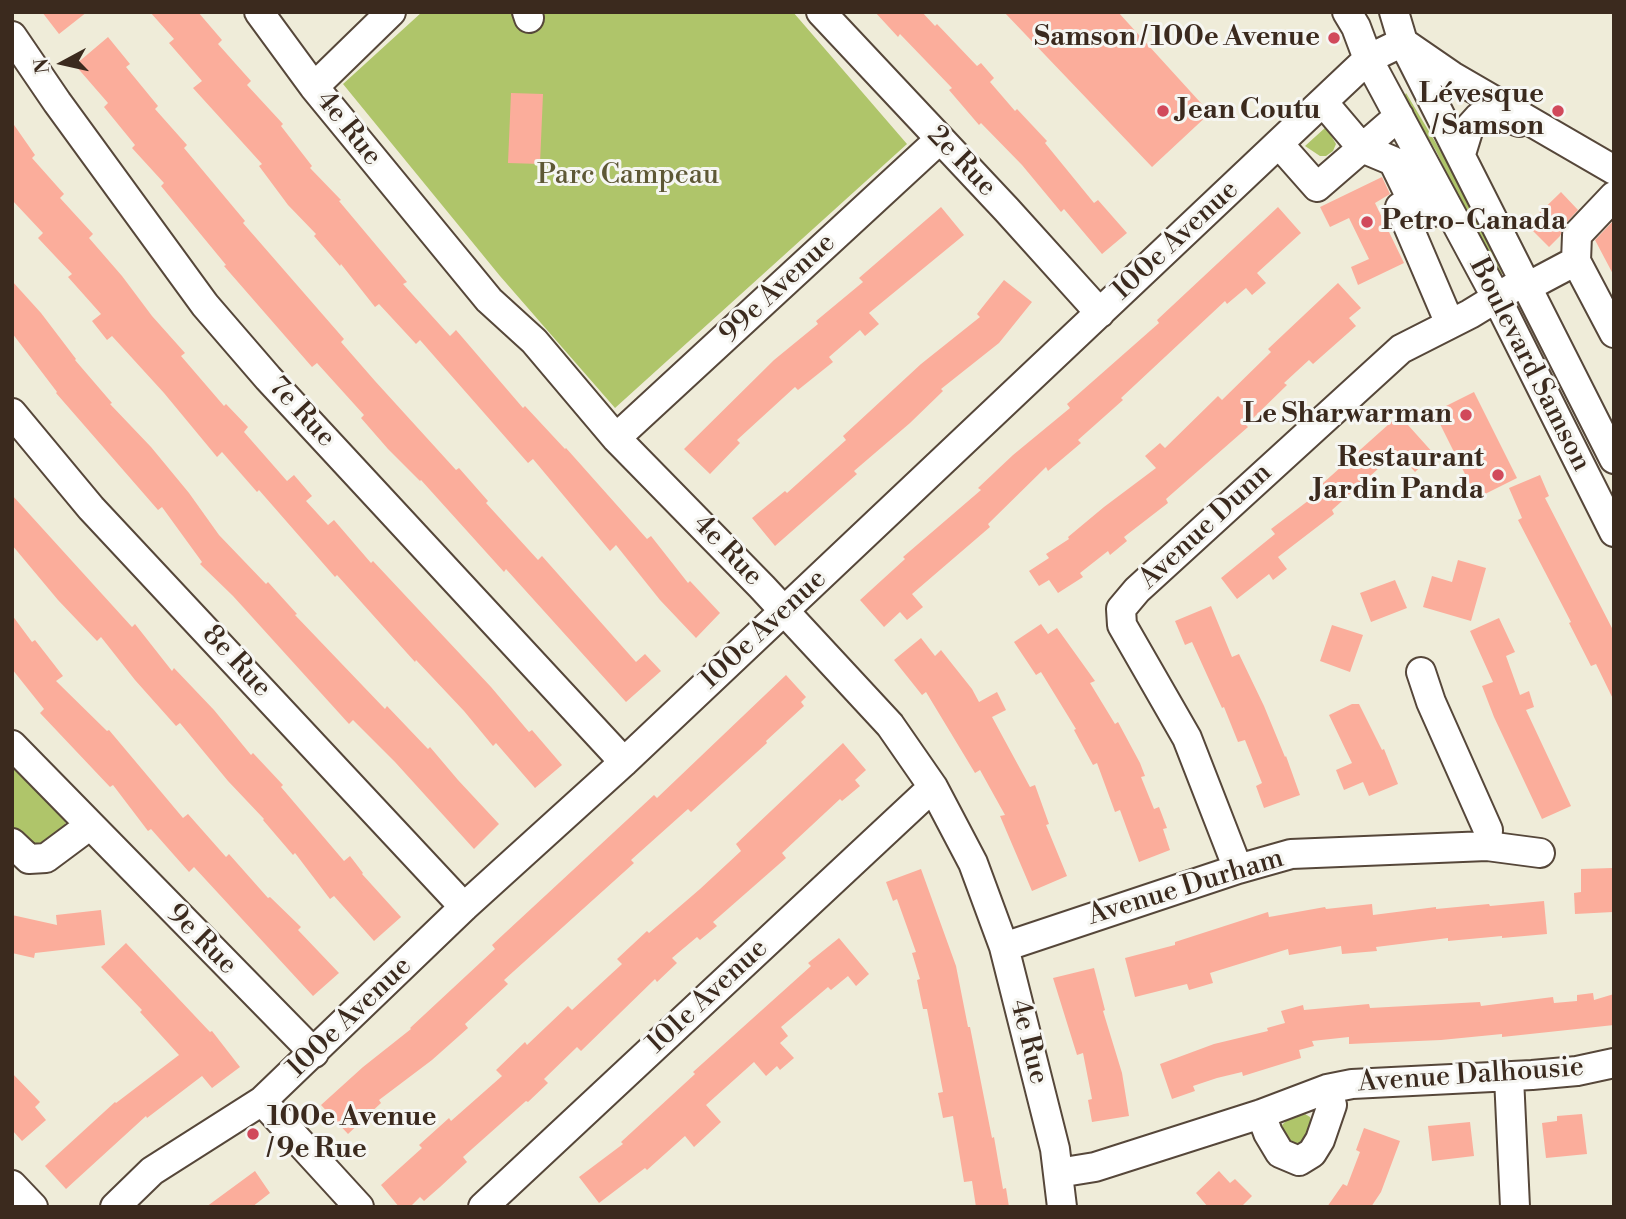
<!DOCTYPE html>
<html>
<head>
<meta charset="utf-8">
<style>
	body { margin:0 }
	#map { position:relative; width:1626px; height:1219px; overflow:hidden; background:#efecd9; font-family:"Libre Bodoni",serif }
	canvas { display:block }
	.frame { position:absolute; inset:0; border:14px solid #3b2a1e; pointer-events:none }
	.north { position:absolute; left:28px; top:28px; width:70px; height:70px; -webkit-text-stroke:5px #f6f6f2; paint-order:stroke; rotate:262deg; font-size:19px; font-weight:700; line-height:28px; text-align:center; color:#3b2a1e }
	.north::after { content:''; display:block; margin:auto; width:24px; height:32px; background:#3b2a1e; clip-path:polygon(50% 0,100% 100%,50% 72%,0 100%) }
</style>
</head>
<body>
<div id="map">
<canvas width="1626" height="1219"></canvas>
<div class="frame"></div>
<div class="north">N</div>
</div>
<script>
const c = document.querySelector('canvas').getContext('2d');
c.lineJoin = 'round';
function fill(path, color) {
  c.fillStyle = color;
  c.fill(path, 'evenodd');
}
function shape(rows) {
  const path = new Path2D();
  for (const r of rows) {
    path.moveTo(r[0], r[1]);
    for (let i = 2; i < r.length; i += 2) path.lineTo(r[i], r[i + 1]);
  }
  return path;
}
function strokePath(path, color, width, dash) {
  c.strokeStyle = color;
  c.lineWidth = width;
  c.lineCap = dash ? 'butt' : 'round';
  c.setLineDash(dash || []);
  c.stroke(path);
}
function write(font, color, halo, rows, align = 'center') {
  c.font = font + ' "Libre Bodoni",serif';
  c.lineWidth = 6;
  c.setLineDash([]);
  c.textBaseline = 'middle';
  c.strokeStyle = halo;
  c.fillStyle = color;
  for (const [text, x, y, turn = 0] of rows) {
    c.save();
    c.translate(x, y);
    c.rotate((+turn || 0) * Math.PI / 180);
    c.textAlign = isNaN(turn) ? turn : align;
    if (halo) c.strokeText(text, 0, 0);
    c.fillText(text, 0, 0);
    c.restore();
  }
}
fill(shape([
	[422,12,793,12,907,144,615,408,500,276,343,84],
	[1406,93,1452,170,1502,273,1502,277,1497,275,1436,151,1404,97],
	[1326,127,1336,144,1333,151,1326,156,1320,156,1305,146],
	[12,763,66,820,65,829,44,849,30,848,12,828],
	[1305,1114,1310,1117,1311,1121,1305,1140,1297,1146,1288,1141,1282,1125,1287,1120]
]), '#afc56a');
fill(shape([
	[42,12,87,12,59,34],
	[150,12,198,12,222,40,218,44,251,81,247,85,283,124,281,126,312,166,310,168,341,200,339,201,407,282,403,284,450,336,456,330,523,408,525,406,565,449,566,448,647,539,651,536,688,583,690,581,720,613,696,638,660,600,616,545,610,551,533,459,528,463,420,340,416,344,379,304,375,307,341,264,340,266,314,236,316,234,288,205,259,166,262,164,193,88,202,81,169,43,174,39],
	[875,12,922,12,935,26,937,24,977,66,981,63,994,78,990,82,1015,111,1017,109,1047,141,1045,143,1094,203,1098,200,1127,233,1102,254,1064,209,1061,212,1022,165,981,123,979,125,949,90,952,88,900,34,898,37],
	[1004,12,1118,12,1210,113,1152,167],
	[108,37,130,64,126,67,158,106,155,109,187,145,184,148,245,221,243,223,344,339,341,342,375,381,456,470,459,468,488,501,486,503,538,560,542,556,636,662,645,654,661,671,626,702,506,569,504,572,421,480,420,481,388,449,361,418,364,415,317,363,312,367,224,266,226,265,161,186,164,183,132,148,135,145,104,107,108,103,75,65],
	[511,93,543,94,540,164,508,163],
	[12,122,35,155,32,158,64,194,60,198,93,234,89,238,122,276,152,316,185,353,181,356,224,406,226,404,248,427,244,432,287,481,294,475,312,496,306,501,328,525,334,520,371,563,373,561,491,687,529,732,532,730,562,765,535,788,496,743,493,746,464,711,416,660,415,662,337,575,335,577,259,490,257,492,222,452,217,457,164,393,112,336,107,340,92,321,101,314,68,277,72,274,38,238,43,233,12,200],
	[1382,177,1390,194,1375,203,1404,263,1358,285,1351,267,1369,259,1349,218,1330,227,1320,207],
	[1561,192,1578,210,1565,224,1560,236,1549,247,1527,225],
	[941,207,964,235,869,313,879,324,865,336,860,330,829,357,833,362,798,390,795,387,737,440,740,443,710,474,684,449,774,360,818,324,816,321,863,282,859,278],
	[1278,207,1301,233,1257,273,1266,283,1252,295,1246,288,1227,304,1225,301,1121,398,1123,400,1078,440,1081,443,1048,471,1046,467,988,524,990,527,912,594,923,607,907,620,900,612,884,627,860,600,905,559,903,557,981,490,978,488,1013,455,1070,408,1067,404,1159,323,1157,320],
	[1614,220,1614,276,1595,240],
	[1004,280,1032,302,999,343,941,389,943,391,910,423,854,471,857,474,775,546,752,518,785,491,787,493,846,440,843,436,921,364,980,317,977,314],
	[12,281,41,313,76,359,75,360,112,403,110,404,151,447,189,493,219,535,266,584,268,582,297,614,295,615,385,709,387,706,428,749,430,747,458,780,499,824,474,849,395,762,353,720,349,724,233,596,200,564,202,562,162,507,158,510,56,393,57,392,12,333],
	[1338,283,1361,308,1349,318,1356,326,1313,364,1309,360,1284,383,1287,385,1246,425,1248,427,1166,499,1168,503,1124,537,1127,541,1110,555,1108,551,1080,573,1083,577,1058,593,1049,580,1039,586,1029,571,1049,558,1046,554,1069,539,1068,537,1104,507,1156,468,1145,456,1160,443,1165,448,1218,396,1222,400,1271,352,1268,349],
	[1474,392,1517,478,1477,498,1434,412],
	[1399,415,1434,454,1415,472,1397,452,1332,510,1334,514,1278,557,1287,569,1273,580,1269,574,1237,599,1221,578,1275,534,1271,529,1325,488,1322,484],
	[1540,475,1549,496,1545,498,1614,632,1614,701,1596,664,1591,666,1569,623,1571,622,1518,520,1522,518,1509,488],
	[12,495,132,627,135,624,172,671,174,668,214,710,251,755,253,753,283,785,281,787,344,861,350,856,363,873,362,874,401,917,374,941,334,896,330,899,295,853,293,855,263,820,264,819,228,781,180,723,176,726,135,680,101,637,97,641,58,600,12,545],
	[1458,560,1486,568,1471,621,1423,607,1432,576,1452,582],
	[1395,580,1407,608,1371,622,1360,593],
	[1211,606,1232,657,1239,654,1264,706,1285,757,1286,756,1300,795,1264,808,1256,786,1262,783,1245,740,1238,742,1224,707,1222,708,1192,642,1185,645,1175,621],
	[12,615,32,642,35,640,63,676,56,681,107,731,109,730,183,818,188,814,226,857,229,854,268,898,270,897,301,927,298,930,339,973,313,996,194,867,189,872,151,829,148,831,113,785,110,787,40,713,44,709,12,669],
	[1499,618,1515,652,1506,656,1520,695,1529,691,1534,707,1526,710,1571,806,1542,819,1494,717,1482,686,1493,682,1470,631],
	[1041,624,1048,634,1057,628,1095,681,1090,683,1115,724,1118,722,1140,763,1145,776,1141,777,1154,809,1159,807,1167,828,1163,829,1170,850,1139,862,1120,810,1115,812,1097,763,1093,765,1074,730,1076,729,1041,672,1036,675,1014,642],
	[1332,625,1363,635,1350,672,1320,661],
	[921,638,935,656,941,650,972,689,979,702,997,692,1006,710,992,717,1030,787,1035,785,1049,824,1046,825,1067,876,1032,891,1000,816,1005,815,980,770,975,773,926,692,922,695,894,660],
	[786,675,806,697,801,702,804,706,766,741,767,743,691,812,688,809,631,860,634,863,504,980,508,984,465,1024,468,1028,432,1060,379,1100,381,1103,348,1134,321,1105,363,1067,411,1029,410,1028,495,949,492,945,654,795,657,798],
	[1352,704,1359,704,1382,750,1384,749,1398,784,1369,796,1363,782,1344,790,1336,770,1352,763,1329,715],
	[843,743,866,770,855,780,860,786,842,801,840,799,782,853,786,858,713,922,717,926,700,940,697,937,672,958,677,963,657,982,655,979,581,1051,577,1047,544,1079,548,1083,528,1102,526,1101,463,1157,467,1162,440,1187,424,1201,420,1197,410,1207,399,1207,381,1185,422,1148,419,1145,449,1118,451,1121,502,1076,496,1070,525,1042,527,1045,568,1006,572,1010,622,964,617,959,647,931,649,933,700,889,741,851,736,844],
	[1612,868,1613,912,1575,914,1574,893,1581,892,1581,869],
	[921,869,956,966,968,1027,970,1027,992,1138,994,1137,1003,1189,1006,1188,1009,1207,976,1207,972,1181,964,1182,953,1116,943,1118,938,1093,943,1092,927,1009,923,1009,917,980,920,979,912,953,916,952,897,899,893,901,886,882],
	[1544,901,1547,934,1502,938,1502,936,1448,941,1448,938,1376,947,1377,951,1342,954,1341,946,1289,955,1288,949,1210,973,1213,983,1189,990,1187,984,1135,997,1125,958,1175,945,1175,942,1268,912,1269,917,1325,907,1326,909,1372,904,1373,915,1436,907,1436,909,1489,904,1490,906],
	[101,910,105,945,35,953,34,958,12,953,12,915,57,925,56,915],
	[839,938,869,974,856,986,848,976,831,990,828,987,781,1027,788,1036,780,1043,794,1058,780,1070,777,1066,766,1076,754,1062,706,1105,721,1122,694,1147,685,1136,647,1170,645,1168,599,1203,579,1177,623,1144,621,1142,695,1074,693,1072,811,966,808,963],
	[126,943,210,1032,212,1031,240,1067,212,1088,202,1076,147,1118,146,1116,66,1189,45,1166,115,1102,116,1103,179,1055,140,1012,142,1010,101,967],
	[1094,968,1105,1010,1103,1011,1122,1073,1129,1116,1092,1122,1088,1100,1092,1099,1083,1053,1077,1055,1053,978],
	[1593,993,1594,1000,1614,994,1614,1025,1502,1037,1502,1034,1441,1040,1349,1044,1349,1037,1312,1041,1314,1046,1299,1050,1301,1058,1243,1076,1242,1072,1217,1078,1193,1086,1195,1091,1172,1099,1160,1064,1214,1044,1268,1031,1267,1028,1285,1023,1281,1011,1303,1005,1304,1010,1369,1004,1370,1008,1480,1002,1481,1006,1553,997,1554,1003,1577,1001,1577,995],
	[12,1073,40,1102,35,1107,46,1120,22,1141,12,1130],
	[1582,1114,1587,1154,1546,1158,1542,1123,1557,1121,1557,1116],
	[1470,1122,1474,1156,1432,1161,1428,1126],
	[1364,1128,1400,1141,1381,1192,1371,1207,1327,1207,1343,1184,1347,1186,1360,1152,1356,1150],
	[255,1171,270,1193,252,1207,206,1207],
	[1219,1171,1230,1183,1235,1179,1252,1196,1241,1207,1208,1207,1196,1193]
]), '#fbad9b');
const minor = shape([
	[259,12,314,87,489,300,534,341,616,438,762,587,890,725,933,787,973,863,1004,947,1055,1149,1062,1207],
	[527,12,529,18],
	[821,12,1007,210,1100,313],
	[1347,12,1356,27,1368,59,1496,297,1614,532],
	[1394,12,1403,42,1614,459],
	[12,36,57,102,205,305,268,378,624,762],
	[1404,43,1452,76,1614,170],
	[314,87,391,12],
	[1323,102,1362,148,1393,161,1412,200,1433,212,1447,206],
	[1279,144,1317,187,1399,116],
	[1461,154,1469,128,1479,117,1494,113,1519,122],
	[1412,200,1400,207,1450,324],
	[1576,261,1577,235,1614,196],
	[1527,287,1576,261,1614,333],
	[12,413,91,508,464,907],
	[616,438,939,140],
	[1421,672,1431,702,1488,830,1487,846],
	[12,745,314,1053],
	[12,843,29,859,46,858,89,826],
	[1238,869,1187,738,1122,625,1121,609,1137,590,1401,349,1470,314,1524,281],
	[1004,947,1238,869,1291,854,1487,846,1540,853],
	[1509,1077,1515,1207],
	[262,1101,359,1207],
	[1261,1114,1268,1133,1280,1153,1299,1161,1312,1153,1320,1140,1332,1105,1327,1089],
	[1058,1173,1095,1167,1261,1114,1327,1089,1352,1084,1532,1075,1577,1071,1614,1063],
	[12,1185,33,1207],
	[115,1207,152,1171,262,1101,464,907,624,762,1368,59,1403,42],
	[483,1207,933,787]
]);
strokePath(minor, '#56473a', 32);
strokePath(minor, '#fff', 28);
for (const [x, y, r, color] of [
	[1334,38,7,"#d1495b"],
	[1163,111,7,"#d1495b"],
	[1558,111,7,"#d1495b"],
	[1367,222,7,"#d1495b"],
	[1466,415,7,"#d1495b"],
	[1498,475,7,"#d1495b"],
	[253,1134,7,"#d1495b"]
]) {
  const dot = new Path2D();
  dot.arc(x, y, r, 0, 2 * Math.PI);
  c.fillStyle = color;
  c.fill(dot);
  strokePath(dot, '#f6f6f2', 2.5);
}
write('bold 28px', '#3b2a1e', '#f6f6f2', [
	["Samson / 100e Avenue",1320,38],
	["Lévesque",1544,95],
	["/ Samson",1544,127],
	["Jean Coutu",1177,111,"left"],
	["Petro-Canada",1381,222,"left"],
	["Le Sharwarman",1452,415],
	["Restaurant",1484,459],
	["Jardin Panda",1484,491],
	["100e Avenue",267,1118,"left"],
	["/ 9e Rue",267,1150,"left"]
], 'right');
write('28px', '#3b2a1e', '#f6f6f2', [
	["4e Rue",348,129,51],
	["2e Rue",961,162,46],
	["100e Avenue",1176,241,-43],
	["99e Avenue",778,289,-43],
	["Boulevard Samson",1529,365,63],
	["7e Rue",301,413,47],
	["Avenue Dunn",1206,527,-43],
	["4e Rue",727,551,46],
	["100e Avenue",764,630,-43],
	["8e Rue",236,662,47],
	["Avenue Durham",1186,888,-17],
	["9e Rue",201,940,45],
	["101e Avenue",708,997,-43],
	["100e Avenue",350,1018,-44],
	["4e Rue",1028,1042,76],
	["Avenue Dalhousie",1471,1076,-4]
]);
write('28px', '#5e5835', '#f6f6f2', [
	["Parc Campeau",628,176]
]);
</script>
</body>
</html>
